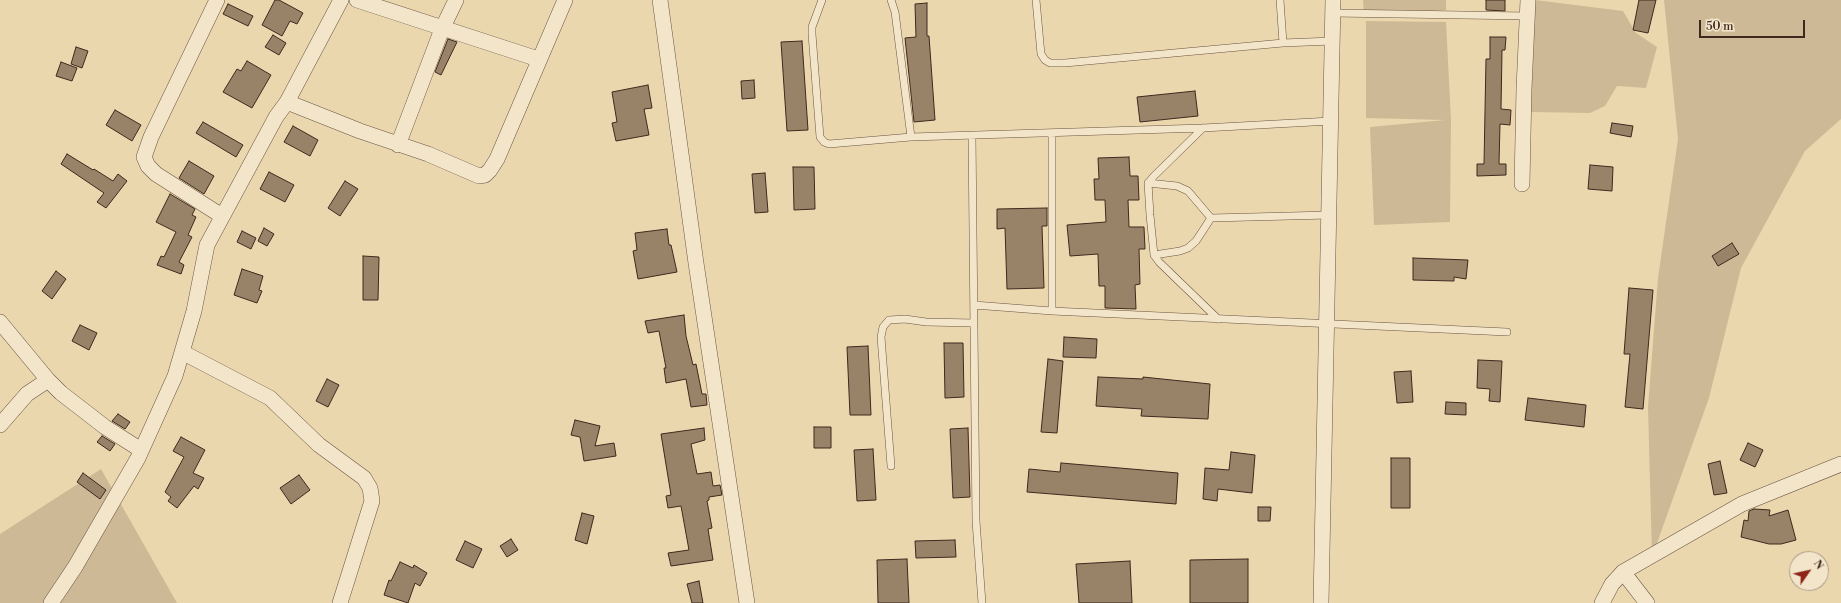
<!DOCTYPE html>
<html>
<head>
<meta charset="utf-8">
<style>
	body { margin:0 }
	#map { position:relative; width:1841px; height:603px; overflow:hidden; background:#ebd7ae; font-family:"Libre Bodoni",serif }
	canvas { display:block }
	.north { position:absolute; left:1789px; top:551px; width:40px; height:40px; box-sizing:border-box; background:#f2e5ca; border:1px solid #aa9985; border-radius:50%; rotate:56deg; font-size:11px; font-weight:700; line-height:16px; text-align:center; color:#3f281e }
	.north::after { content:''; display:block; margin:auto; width:14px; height:18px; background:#8f2418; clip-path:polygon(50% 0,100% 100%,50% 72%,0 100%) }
	.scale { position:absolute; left:1699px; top:20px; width:106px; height:18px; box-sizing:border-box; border:2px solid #3f281e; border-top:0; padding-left:5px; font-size:12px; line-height:14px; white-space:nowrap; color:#3f281e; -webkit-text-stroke:3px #f2e5ca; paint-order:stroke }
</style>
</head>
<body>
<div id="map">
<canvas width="1841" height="603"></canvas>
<div class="north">N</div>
<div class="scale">50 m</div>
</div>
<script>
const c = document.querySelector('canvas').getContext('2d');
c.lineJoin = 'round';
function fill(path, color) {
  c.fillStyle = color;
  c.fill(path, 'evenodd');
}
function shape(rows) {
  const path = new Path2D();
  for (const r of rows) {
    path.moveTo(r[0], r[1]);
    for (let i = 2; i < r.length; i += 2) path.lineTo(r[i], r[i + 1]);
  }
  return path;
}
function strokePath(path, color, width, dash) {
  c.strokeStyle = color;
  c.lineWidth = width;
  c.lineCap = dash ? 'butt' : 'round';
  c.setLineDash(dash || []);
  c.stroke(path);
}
fill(shape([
	[1363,0,1446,0,1446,10,1364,16],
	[1535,0,1623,11,1636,33,1657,47,1646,88,1617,86,1605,106,1590,113,1531,112],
	[1664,0,1841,0,1841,119,1805,151,1741,268,1709,398,1652,557,1648,407,1658,278,1678,139],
	[1366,21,1446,22,1451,120,1450,222,1374,225,1370,127,1445,120,1366,118],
	[101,469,177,603,0,603,0,534]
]), '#ceb996');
const building = shape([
	[275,0,279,0,303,13,297,24,290,21,282,36,262,25,275,0],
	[1486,0,1505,0,1505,11,1486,10,1486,0],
	[1639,0,1656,0,1648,33,1633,30,1639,0],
	[927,3,927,36,929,36,935,120,914,122,905,38,916,37,915,4,927,3],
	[228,4,253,16,248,26,223,14,228,4],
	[273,35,286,43,279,55,265,47,273,35],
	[1490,37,1506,37,1505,50,1502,50,1501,109,1511,110,1510,125,1500,124,1499,164,1506,164,1506,175,1477,176,1477,164,1484,164,1486,59,1490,59,1490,37],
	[448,39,457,42,441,75,435,72,448,39],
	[802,41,808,130,787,131,781,42,802,41],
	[76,47,88,51,82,68,71,64,76,47],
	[247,61,271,75,252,108,223,92,237,69,241,71,247,61],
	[61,62,77,68,72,81,56,76,61,62],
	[754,80,755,98,742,99,741,81,754,80],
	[648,85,652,108,644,109,649,135,616,141,612,123,617,122,612,92,648,85],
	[1195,91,1198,116,1140,122,1137,97,1195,91],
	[115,110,141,125,132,141,106,125,115,110],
	[203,122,243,145,236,157,196,133,203,122],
	[1612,123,1633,126,1631,137,1610,133,1612,123],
	[293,126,318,140,310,156,284,142,293,126],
	[67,154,93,170,94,169,113,181,118,174,127,181,106,208,97,202,104,193,61,164,67,154],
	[1129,157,1130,176,1138,176,1139,200,1128,200,1129,227,1144,227,1145,249,1139,249,1140,284,1135,285,1136,309,1105,308,1105,286,1099,286,1098,254,1070,256,1067,225,1106,222,1105,200,1095,200,1094,179,1099,179,1098,158,1129,157],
	[189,161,214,176,204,194,179,178,189,161],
	[1590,165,1613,167,1612,191,1588,189,1590,165],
	[793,167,814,167,815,209,794,210,793,167],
	[269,172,294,185,285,202,260,189,269,172],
	[765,173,768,212,755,213,752,174,765,173],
	[345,181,358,189,340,216,328,208,345,181],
	[170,194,195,209,192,215,196,217,188,235,192,237,179,262,184,265,181,274,157,265,161,256,164,257,176,232,156,222,170,194],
	[1047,208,1047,226,1042,226,1044,288,1007,289,1005,228,997,229,997,209,1047,208],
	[264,228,274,234,267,246,258,241,264,228],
	[667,229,669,245,671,245,677,272,638,279,633,251,637,250,635,233,667,229],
	[242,231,256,238,251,249,237,242,242,231],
	[1732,243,1739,254,1718,266,1712,256,1732,243],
	[363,256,379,257,378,300,363,300,363,256],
	[1413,258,1468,260,1466,279,1454,277,1454,281,1413,280,1413,258],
	[242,269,263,276,259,290,262,291,257,303,234,295,242,269],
	[56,271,66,279,52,299,42,291,56,271],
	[1629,288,1653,290,1643,409,1625,407,1630,354,1624,354,1629,288],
	[684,315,686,336,693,365,696,364,702,394,706,394,707,405,691,407,686,379,666,383,664,368,666,368,659,331,648,333,645,321,684,315],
	[80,325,97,333,89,350,72,341,80,325],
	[1064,337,1097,339,1096,358,1063,357,1064,337],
	[944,343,963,343,964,397,945,398,944,343],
	[868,346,871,415,850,415,847,347,868,346],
	[1048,359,1063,361,1057,433,1041,432,1048,359],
	[1478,360,1502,361,1500,402,1489,401,1490,389,1477,388,1478,360],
	[1411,371,1413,402,1397,403,1394,372,1411,371],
	[1098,377,1143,379,1143,377,1210,384,1208,419,1141,416,1142,409,1096,406,1098,377],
	[327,379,339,385,328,407,316,401,327,379],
	[1528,398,1586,405,1584,427,1525,420,1528,398],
	[1446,402,1466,403,1466,415,1445,414,1446,402],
	[118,414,130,422,125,429,112,421,118,414],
	[575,420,600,426,595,446,614,443,616,456,584,461,580,437,571,435,575,420],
	[814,427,831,427,831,448,814,448,814,427],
	[704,428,705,440,691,444,697,474,711,472,713,486,720,485,722,495,709,497,709,500,707,501,712,528,708,529,713,560,671,566,668,553,689,550,681,506,668,508,666,496,671,495,661,434,704,428],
	[968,428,970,497,953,498,950,429,968,428],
	[102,436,115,444,110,451,97,442,102,436],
	[181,437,205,450,193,473,204,478,198,489,194,486,177,508,168,501,171,497,165,492,184,457,173,451,181,437],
	[1748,443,1763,450,1755,467,1740,460,1748,443],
	[873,449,876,500,857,501,854,450,873,449],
	[1231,452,1255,455,1252,493,1218,489,1217,501,1203,499,1205,468,1229,470,1231,452],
	[1391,458,1410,458,1410,508,1391,508,1391,458],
	[1720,461,1727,493,1714,495,1708,464,1720,461],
	[1061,463,1178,473,1176,504,1027,492,1029,469,1060,472,1061,463],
	[83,473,106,490,100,499,77,482,83,473],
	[299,475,310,490,291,504,280,488,299,475],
	[1258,507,1271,507,1270,521,1258,521,1258,507],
	[1754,509,1770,510,1769,516,1788,510,1796,540,1781,544,1769,544,1741,537,1744,520,1748,521,1749,511,1754,509],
	[582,513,594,516,587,544,575,540,582,513],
	[511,539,518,550,507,557,500,546,511,539],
	[955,540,956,557,916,558,915,541,955,540],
	[465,541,482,549,473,568,456,560,465,541],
	[907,559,909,603,878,603,877,560,907,559],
	[1248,559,1248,603,1190,603,1190,560,1248,559],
	[1130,561,1132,603,1079,603,1076,564,1130,561],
	[400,562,413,568,414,565,427,573,420,586,415,583,408,603,384,595,389,580,391,581,400,562],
	[699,581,703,603,692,603,687,584,699,581]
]);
fill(building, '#988369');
strokePath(building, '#3f281e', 1);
const service = shape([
	[822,0,812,27,812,34,820,137,824,142,829,144,911,137,1203,128,1331,121],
	[891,0,895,12,911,137],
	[1036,0,1041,54,1045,60,1050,63,1065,63,1283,43,1332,41],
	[1280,0,1283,43],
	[1333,13,1528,16],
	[1203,128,1154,176,1148,183,1150,215,1154,255,1159,262,1218,319],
	[1052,133,1052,311],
	[972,136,976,521,982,603],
	[1148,183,1177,186,1188,191,1211,218],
	[1211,218,1329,215],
	[1154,255,1180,251,1188,248,1196,241,1211,218],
	[974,305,1052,311,1507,332],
	[891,466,881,337,883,327,889,320,905,319,926,322,974,323]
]);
const minor = shape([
	[217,0,151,137,144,157,148,166,156,174,222,216],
	[357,0,538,59],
	[660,0,696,263,747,603],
	[287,102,360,131,428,154,479,176,485,175,490,170,497,159,565,0],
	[398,145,442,29,456,0],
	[1522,184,1524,89,1528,0],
	[0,322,48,380,61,393,105,427,141,450],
	[182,352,270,398,319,445,364,478,370,488,372,501,340,603],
	[0,425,27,394,48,380],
	[1623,572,1647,603],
	[51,603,75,567,138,458,175,376,194,311,207,245,276,117,287,102,341,0],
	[1321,603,1333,0],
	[1602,603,1612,584,1623,572,1742,504,1841,464]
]);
strokePath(service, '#6a5442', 8);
strokePath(minor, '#6a5442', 16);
strokePath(service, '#f2e5ca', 7);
strokePath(minor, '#f2e5ca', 15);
</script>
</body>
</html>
